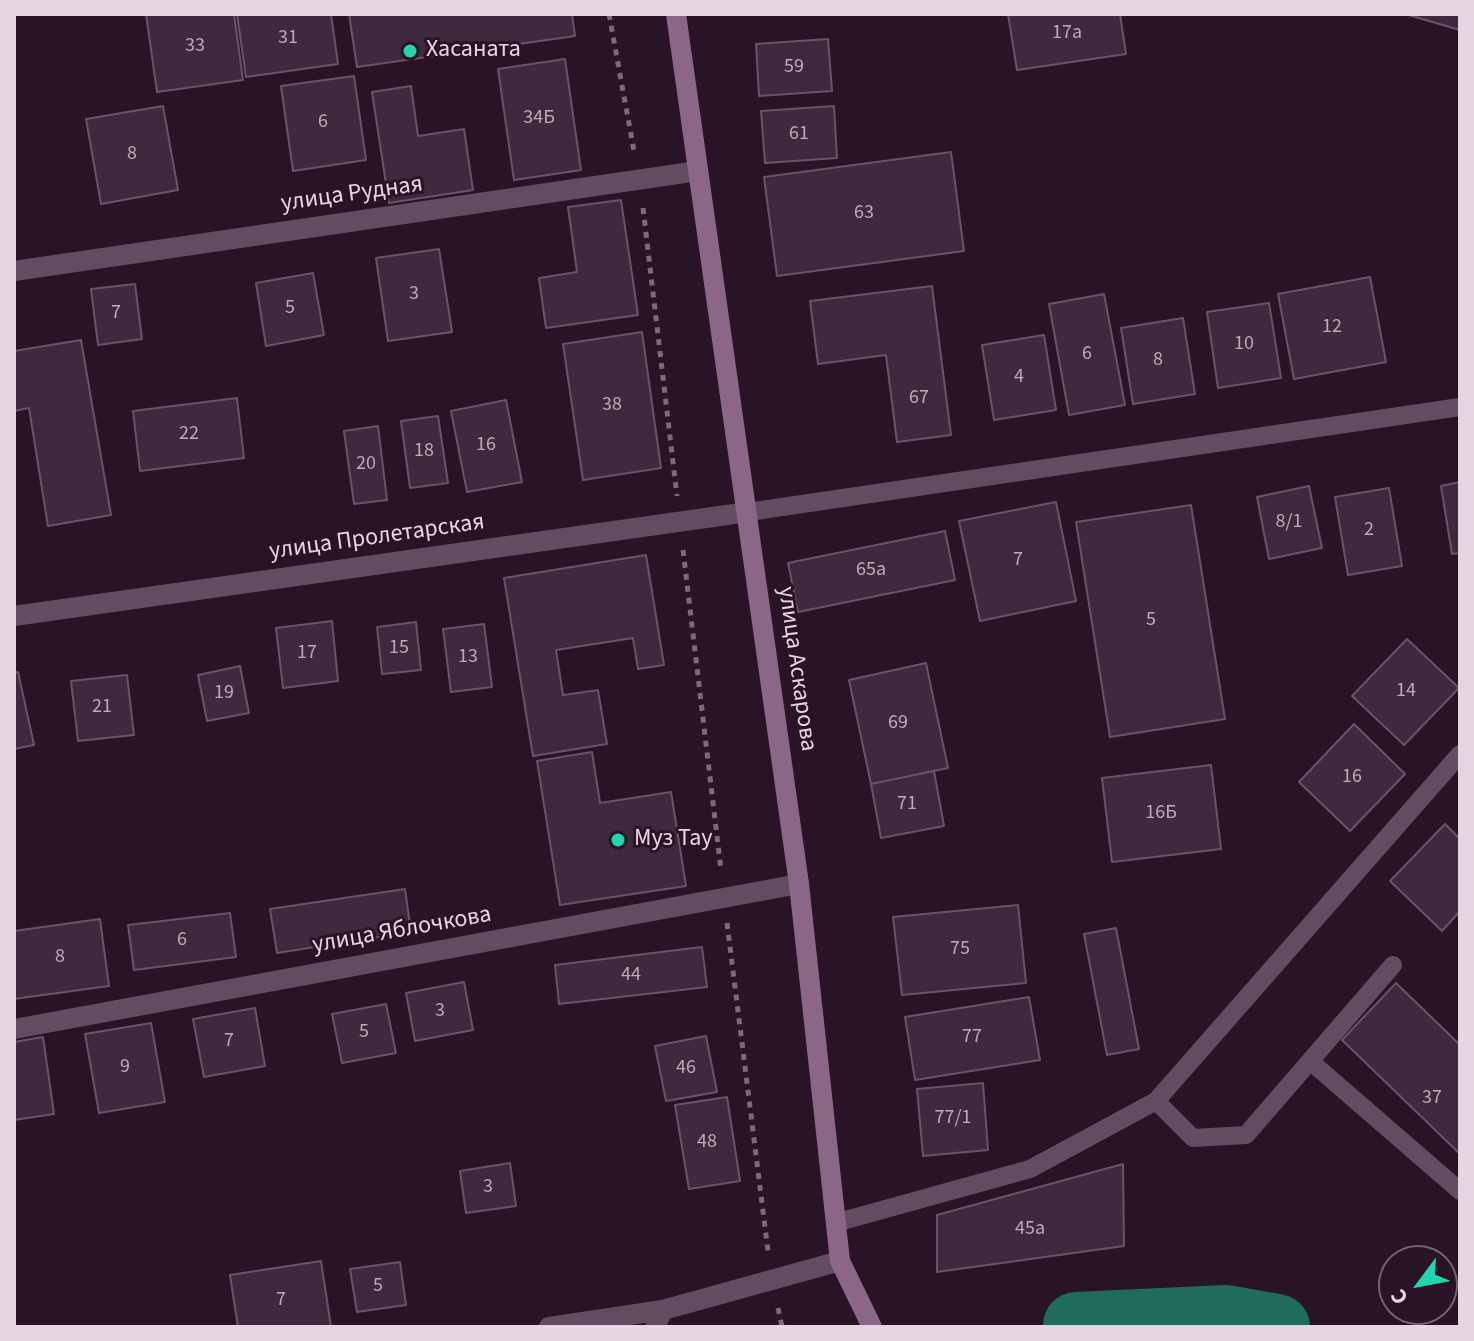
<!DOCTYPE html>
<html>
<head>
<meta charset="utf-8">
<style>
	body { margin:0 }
	#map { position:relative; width:1474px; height:1341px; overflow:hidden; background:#291426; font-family:"Source Sans 3",sans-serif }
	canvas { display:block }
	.frame { position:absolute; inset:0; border:16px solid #e5d6e2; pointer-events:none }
	.north { position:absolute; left:1378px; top:1245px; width:80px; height:80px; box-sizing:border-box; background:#291426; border:2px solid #746271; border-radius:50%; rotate:238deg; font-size:22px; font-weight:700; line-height:32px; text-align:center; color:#e5d6e2 }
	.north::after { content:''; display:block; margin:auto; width:28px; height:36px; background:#22d5af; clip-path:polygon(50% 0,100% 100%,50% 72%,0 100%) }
</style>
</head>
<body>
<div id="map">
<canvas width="1474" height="1341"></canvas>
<div class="frame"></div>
<div class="north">С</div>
</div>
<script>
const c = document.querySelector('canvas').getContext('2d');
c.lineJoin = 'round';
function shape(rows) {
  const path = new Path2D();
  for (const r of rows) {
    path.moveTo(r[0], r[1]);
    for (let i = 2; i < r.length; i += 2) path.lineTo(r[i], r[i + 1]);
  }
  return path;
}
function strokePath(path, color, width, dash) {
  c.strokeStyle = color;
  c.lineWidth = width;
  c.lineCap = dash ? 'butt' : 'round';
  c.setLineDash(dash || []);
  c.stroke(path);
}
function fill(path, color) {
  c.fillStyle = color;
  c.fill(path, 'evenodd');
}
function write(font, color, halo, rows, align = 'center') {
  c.font = font + ' "Source Sans 3",sans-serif';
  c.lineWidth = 6;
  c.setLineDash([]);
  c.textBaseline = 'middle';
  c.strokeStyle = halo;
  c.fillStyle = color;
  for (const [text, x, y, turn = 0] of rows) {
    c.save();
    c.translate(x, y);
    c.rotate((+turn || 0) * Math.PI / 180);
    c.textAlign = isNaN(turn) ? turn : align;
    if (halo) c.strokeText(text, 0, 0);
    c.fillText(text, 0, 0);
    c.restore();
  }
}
strokePath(shape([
	[1076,1327,1076,1325,1226,1318,1277,1327]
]), '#1e6c59', 66);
const building = shape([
	[146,14,234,14,243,80,157,92,146,14],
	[237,14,331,14,338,64,246,77,237,14],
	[349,14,572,14,575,36,357,67,349,14],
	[1008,14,1120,14,1126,54,1017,70,1008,14],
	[1405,14,1460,14,1460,30,1405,14],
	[828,39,832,91,759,96,756,44,828,39],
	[565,59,581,170,514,180,498,69,565,59],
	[354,76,366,160,293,171,281,86,354,76],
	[411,86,418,136,464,129,473,190,389,203,372,92,411,86],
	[163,106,178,190,101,204,86,119,163,106],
	[834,106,837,158,765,163,761,111,834,106],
	[951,152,964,251,777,276,764,177,951,152],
	[621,200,638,315,546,328,539,278,577,272,568,207,621,200],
	[439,249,452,332,388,341,376,258,439,249],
	[313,273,324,335,266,346,256,283,313,273],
	[1370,277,1386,362,1294,379,1278,294,1370,277],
	[135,284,142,339,98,345,91,289,135,284],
	[932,286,951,435,897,442,886,355,818,364,810,301,932,286],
	[1104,294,1125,405,1069,415,1049,304,1104,294],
	[1269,303,1281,378,1218,388,1207,312,1269,303],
	[1183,318,1195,394,1133,404,1121,328,1183,318],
	[642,332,661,468,583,480,563,344,642,332],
	[1044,335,1056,410,994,420,982,345,1044,335],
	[81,340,111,515,48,526,29,408,14,411,14,351,81,340],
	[237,398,244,458,140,471,133,411,237,398],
	[506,400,522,482,467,492,451,411,506,400],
	[438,416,448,483,410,488,401,421,438,416],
	[378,426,387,500,354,504,344,431,378,426],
	[1460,482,1460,553,1452,554,1441,486,1460,482],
	[1309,486,1322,548,1269,559,1257,497,1309,486],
	[1389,488,1402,566,1348,575,1335,497,1389,488],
	[1056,502,1076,601,980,621,959,521,1056,502],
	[1191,505,1225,719,1110,737,1076,522,1191,505],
	[945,531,955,580,798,612,788,563,945,531],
	[646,555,664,665,638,669,633,638,556,650,563,695,598,690,607,744,533,756,504,578,646,555],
	[332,621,338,681,283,688,276,628,332,621],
	[416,622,421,670,382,674,377,627,416,622],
	[484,624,492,687,451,692,443,629,484,624],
	[1407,639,1459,688,1404,745,1352,696,1407,639],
	[926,663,948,768,871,784,849,680,926,663],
	[240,666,249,713,207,721,198,675,240,666],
	[18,672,34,745,14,749,14,673,18,672],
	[127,675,134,735,78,741,71,681,127,675],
	[1354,724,1405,774,1350,831,1299,782,1354,724],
	[592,752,600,803,671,792,686,886,560,905,537,761,592,752],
	[1211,765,1221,849,1112,862,1102,778,1211,765],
	[934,771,944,826,881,838,871,784,934,771],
	[1445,824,1460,839,1460,911,1442,931,1390,881,1445,824],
	[405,889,411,932,277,953,270,909,405,889],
	[1018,905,1026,983,902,995,893,917,1018,905],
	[230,913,236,957,134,970,128,925,230,913],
	[100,919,109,986,14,999,14,931,100,919],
	[1116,928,1139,1049,1107,1055,1084,934,1116,928],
	[702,947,707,987,559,1004,555,965,702,947],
	[464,982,473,1030,415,1041,406,993,464,982],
	[1396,983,1460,1045,1460,1154,1342,1040,1396,983],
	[1029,997,1040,1060,915,1080,905,1017,1029,997],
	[386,1004,396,1053,342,1063,332,1014,386,1004],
	[255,1008,265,1066,204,1077,193,1019,255,1008],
	[151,1023,165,1102,99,1113,85,1034,151,1023],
	[706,1036,717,1092,666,1101,655,1046,706,1036],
	[43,1037,54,1114,14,1120,14,1042,43,1037],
	[983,1083,988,1150,923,1156,917,1089,983,1083],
	[727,1097,740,1181,689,1189,675,1105,727,1097],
	[510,1163,516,1206,466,1213,460,1171,510,1163],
	[1123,1164,1124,1246,937,1272,937,1215,1123,1164],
	[321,1261,331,1327,238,1327,230,1275,321,1261],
	[400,1262,406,1305,357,1312,350,1269,400,1262]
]);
fill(building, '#3f293c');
strokePath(building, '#6b5268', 2);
strokePath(shape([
	[609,14,634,151],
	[643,208,677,496],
	[683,550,721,870],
	[727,923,768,1251],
	[778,1308,782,1327]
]), '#7c6a79', 5, [6, 6]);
strokePath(shape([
	[748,512,1460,407],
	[1310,1061,1460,1191],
	[1156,1101,1193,1138,1246,1135,1393,965],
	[835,1223,1030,1169,1156,1101,1460,754]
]), '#644c60', 18);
strokePath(shape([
	[14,271,698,171],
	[14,616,748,512],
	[14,1029,799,884],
	[549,1327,663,1310],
	[655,1327,663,1310,840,1261]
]), '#644c60', 20);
strokePath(shape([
	[676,14,799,884,840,1261,872,1327]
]), '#8c6687', 20);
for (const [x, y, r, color] of [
	[410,51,8,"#22d5af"],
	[618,840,8,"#22d5af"]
]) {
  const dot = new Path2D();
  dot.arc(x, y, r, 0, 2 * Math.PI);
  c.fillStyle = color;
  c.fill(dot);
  strokePath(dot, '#291426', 3);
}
write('20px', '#bcabb8', null, [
	["17а",1067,34],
	["31",288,39],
	["33",195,47],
	["59",794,68],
	["34Б",539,119],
	["6",323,123],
	["61",799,135],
	["8",132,155],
	["63",864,214],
	["3",414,295],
	["5",290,309],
	["7",116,314],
	["12",1332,328],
	["10",1244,345],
	["6",1087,355],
	["8",1158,361],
	["4",1019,378],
	["67",919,399],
	["38",612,406],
	["22",189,435],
	["16",486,446],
	["18",424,452],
	["20",366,465],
	["8/1",1289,523],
	["2",1369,531],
	["7",1018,561],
	["65а",871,571],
	["5",1151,621],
	["15",399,649],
	["17",307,654],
	["13",468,658],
	["14",1406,692],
	["19",224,694],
	["21",102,708],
	["69",898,724],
	["16",1352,778],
	["71",907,805],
	["16Б",1161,814],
	["6",182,941],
	["75",960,950],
	["8",60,958],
	["44",631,976],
	["3",440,1012],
	["5",364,1033],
	["77",972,1038],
	["7",229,1042],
	["9",125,1068],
	["46",686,1069],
	["37",1432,1099],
	["77/1",953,1119],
	["48",707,1143],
	["3",488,1188],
	["45а",1030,1230],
	["5",378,1287],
	["7",281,1301]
]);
write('24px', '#e5d6e2', '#291426', [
	["Хасаната",426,51],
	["Муз Тау",634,840]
], 'left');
write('24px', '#e5d6e2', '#291426', [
	["улица Рудная",352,195,-8],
	["улица Пролетарская",377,538,-8],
	["улица Аскарова",796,669,82],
	["улица Яблочкова",402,931,-10]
]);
</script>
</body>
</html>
